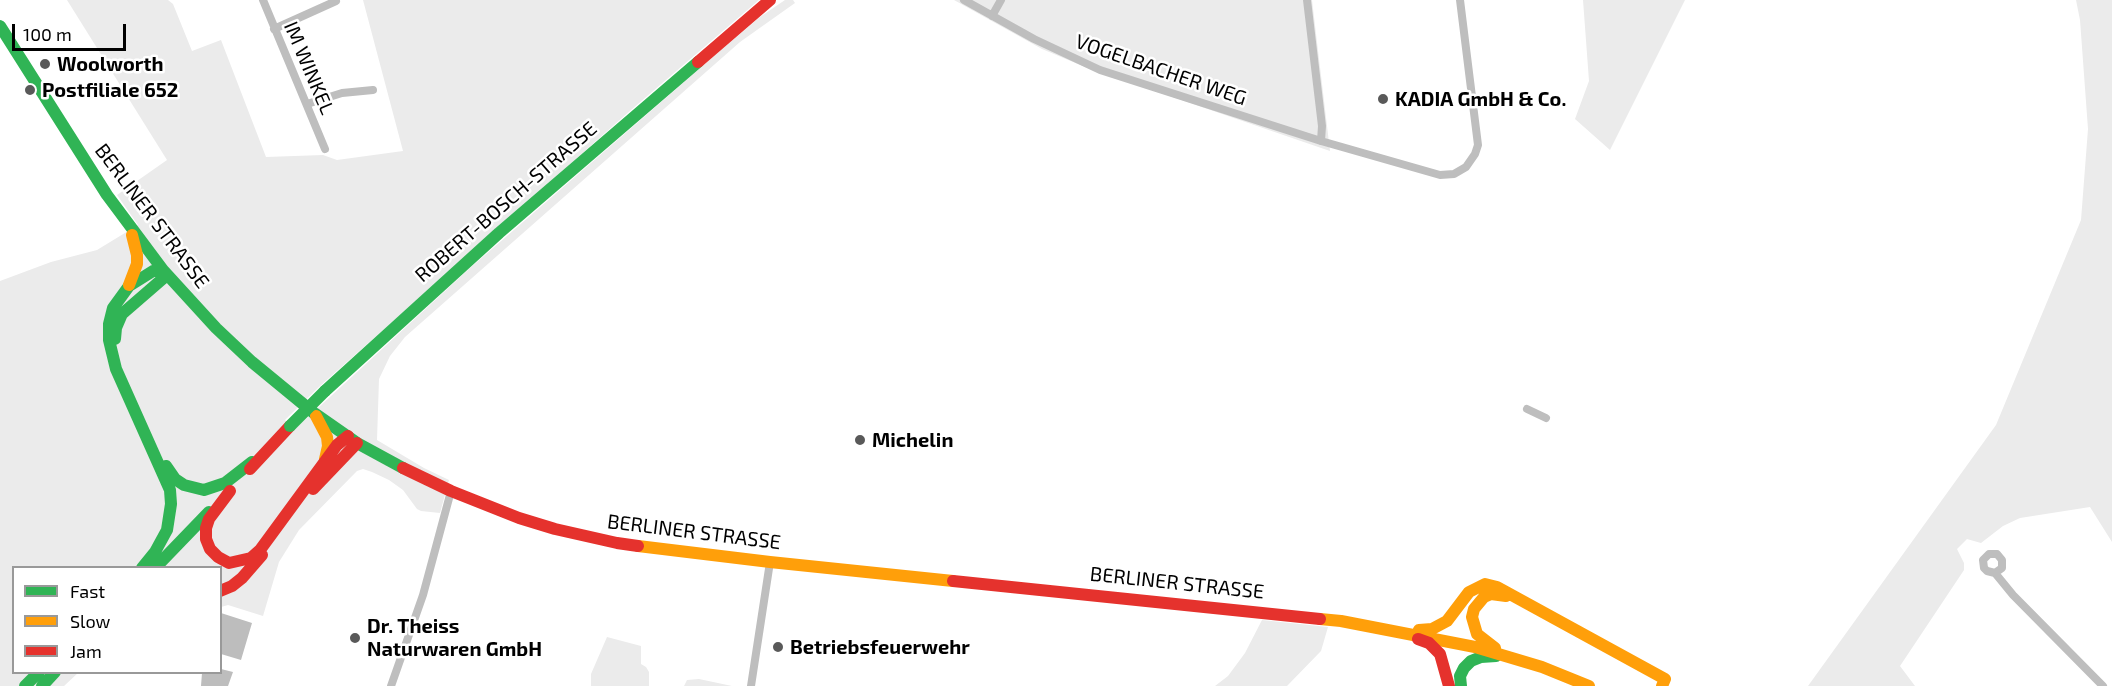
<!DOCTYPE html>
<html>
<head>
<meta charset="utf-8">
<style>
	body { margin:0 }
	#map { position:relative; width:2112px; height:686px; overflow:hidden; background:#fff; font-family:"Exo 2",sans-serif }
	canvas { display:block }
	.legend { position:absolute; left:12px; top:566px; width:210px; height:108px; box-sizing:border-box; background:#fff; border:2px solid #999; margin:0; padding:8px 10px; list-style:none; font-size:18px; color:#000 }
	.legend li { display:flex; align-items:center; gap:12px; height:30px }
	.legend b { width:30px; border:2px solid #999 }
	.scale { position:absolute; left:12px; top:24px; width:114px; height:27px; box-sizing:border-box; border:3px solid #000; border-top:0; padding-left:8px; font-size:18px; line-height:21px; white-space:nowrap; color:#000; -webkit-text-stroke:4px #fff; paint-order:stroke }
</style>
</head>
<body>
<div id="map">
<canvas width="2112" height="686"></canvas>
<ul class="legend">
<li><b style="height:8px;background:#30b455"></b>Fast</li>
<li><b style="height:8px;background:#ff9f0a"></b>Slow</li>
<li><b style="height:8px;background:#e5322d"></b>Jam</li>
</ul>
<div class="scale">100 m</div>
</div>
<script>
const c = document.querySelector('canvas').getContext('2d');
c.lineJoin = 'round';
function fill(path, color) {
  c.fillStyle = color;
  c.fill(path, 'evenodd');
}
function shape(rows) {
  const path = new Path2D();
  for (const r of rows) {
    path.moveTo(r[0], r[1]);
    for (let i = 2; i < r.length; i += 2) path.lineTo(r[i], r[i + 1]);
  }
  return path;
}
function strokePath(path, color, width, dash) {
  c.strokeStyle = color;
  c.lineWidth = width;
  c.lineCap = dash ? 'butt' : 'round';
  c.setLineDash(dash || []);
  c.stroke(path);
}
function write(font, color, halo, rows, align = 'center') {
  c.font = font + ' "Exo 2",sans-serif';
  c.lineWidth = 5;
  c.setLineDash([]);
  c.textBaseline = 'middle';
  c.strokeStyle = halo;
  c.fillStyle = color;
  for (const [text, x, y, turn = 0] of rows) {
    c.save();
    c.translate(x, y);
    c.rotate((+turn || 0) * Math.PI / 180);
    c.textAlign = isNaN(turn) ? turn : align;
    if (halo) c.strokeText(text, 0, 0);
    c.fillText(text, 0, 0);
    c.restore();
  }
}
fill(shape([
	[67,0,168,0,173,4,192,51,221,40,266,157,323,155,337,160,403,151,363,0,759,0,631,110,320,386,285,420,294,430,470,268,720,51,760,17,785,0,793,0,795,3,740,42,405,337,390,356,379,379,377,440,424,468,449,480,440,513,421,511,417,509,403,490,389,480,372,472,363,469,357,471,299,530,279,562,263,616,228,605,221,607,220,568,14,568,14,672,78,673,64,686,0,686,0,281,51,262,97,250,138,225,117,195,167,160],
	[954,0,1312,0,1330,151,1085,67,1042,49],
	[1583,0,1685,0,1610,150,1575,119,1589,81],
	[2076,0,2112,0,2112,542,2090,507,2020,518,2003,526,1981,543,1967,539,1957,549,1964,563,1964,570,1900,666,1915,686,1808,686,1996,425,2081,220,2088,129,2080,20],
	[1262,620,1328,627,1321,651,1287,686,1215,686,1228,676,1245,653],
	[607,637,641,646,641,664,646,667,649,672,649,686,591,686,591,674],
	[699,679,732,686,684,686,687,680]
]), '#ebebeb');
fill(shape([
	[221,613,252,623,241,660,221,654],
	[221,669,233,672,228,686,201,686,202,673,220,672]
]), '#bdbdbd');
strokePath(shape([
	[263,0,325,149],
	[964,0,1034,39,1100,70,1321,141,1440,175,1454,174,1466,167,1475,154,1478,145,1460,0],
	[1307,0,1322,126,1321,141],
	[992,16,1001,0],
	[274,29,336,1],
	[307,104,342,93,373,90],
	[1527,409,1546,418],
	[1995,573,2002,568,2002,560,1997,554,1989,554,1983,560,1984,568,1987,571,1995,573,2013,595,2103,686],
	[391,686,423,595,451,491],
	[751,686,770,562]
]), '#bebebe', 8);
strokePath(shape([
	[0,26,107,195,163,270,216,328,252,362,314,413,357,443,403,468],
	[115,339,116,328,122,314,167,275],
	[325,391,499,233,698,62],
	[166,466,175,479,184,485,204,490,225,483,252,462],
	[142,568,155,552,167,530,171,504,170,490,116,369,109,340,109,324,113,308,129,286,153,271,163,270],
	[155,568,209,512],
	[25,686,39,672],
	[42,686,55,672],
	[1461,686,1460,676,1464,668,1471,661,1481,657,1496,656]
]), '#30b455', 12);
strokePath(shape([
	[129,285,137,264,137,255,132,235],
	[316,416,327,437,328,446,325,459],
	[638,546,770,562,953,581],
	[1320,619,1341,621,1475,647,1542,667,1589,686],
	[1419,630,1432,629,1447,621,1469,592,1485,584,1497,587,1665,679,1662,686],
	[1495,648,1477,634,1472,617,1474,609,1484,597,1491,594,1506,596]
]), '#ff9f0a', 12);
strokePath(shape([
	[698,62,770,0],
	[403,468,451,491,519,518,555,529,617,543,638,546],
	[250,469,290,426],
	[313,489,357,443],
	[230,491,209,519,206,528,206,539,210,549,218,557,229,563,251,558,260,550,337,445,348,436],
	[953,581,1320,619],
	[220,591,232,586,242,578,262,555],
	[1418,639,1429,643,1440,654,1449,686]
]), '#e5322d', 12);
strokePath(shape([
	[290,426,325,391]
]), '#30b455', 12);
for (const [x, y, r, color] of [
	[45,64,6,"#595959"],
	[30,90,6,"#595959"],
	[1383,99,6,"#595959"],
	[860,440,6,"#595959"],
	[355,638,6,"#595959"],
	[778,647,6,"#595959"]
]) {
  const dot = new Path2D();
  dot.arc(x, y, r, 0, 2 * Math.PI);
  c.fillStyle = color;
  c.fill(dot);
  strokePath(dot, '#fff', 2);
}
write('bold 20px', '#000', '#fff', [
	["Woolworth",57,64],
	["Postfiliale 652",42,90],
	["KADIA GmbH & Co.",1395,99],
	["Michelin",872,440],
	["Dr. Theiss",367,626],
	["Naturwaren GmbH",367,649],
	["Betriebsfeuerwehr",790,647]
], 'left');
write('20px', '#000', '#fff', [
	["IM WINKEL",309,68,67],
	["VOGELBACHER WEG",1161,70,19],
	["ROBERT-BOSCH-STRASSE",506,202,-41],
	["BERLINER STRASSE",152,216,53],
	["BERLINER STRASSE",694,532,7],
	["BERLINER STRASSE",1177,583,6]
]);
</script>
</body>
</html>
